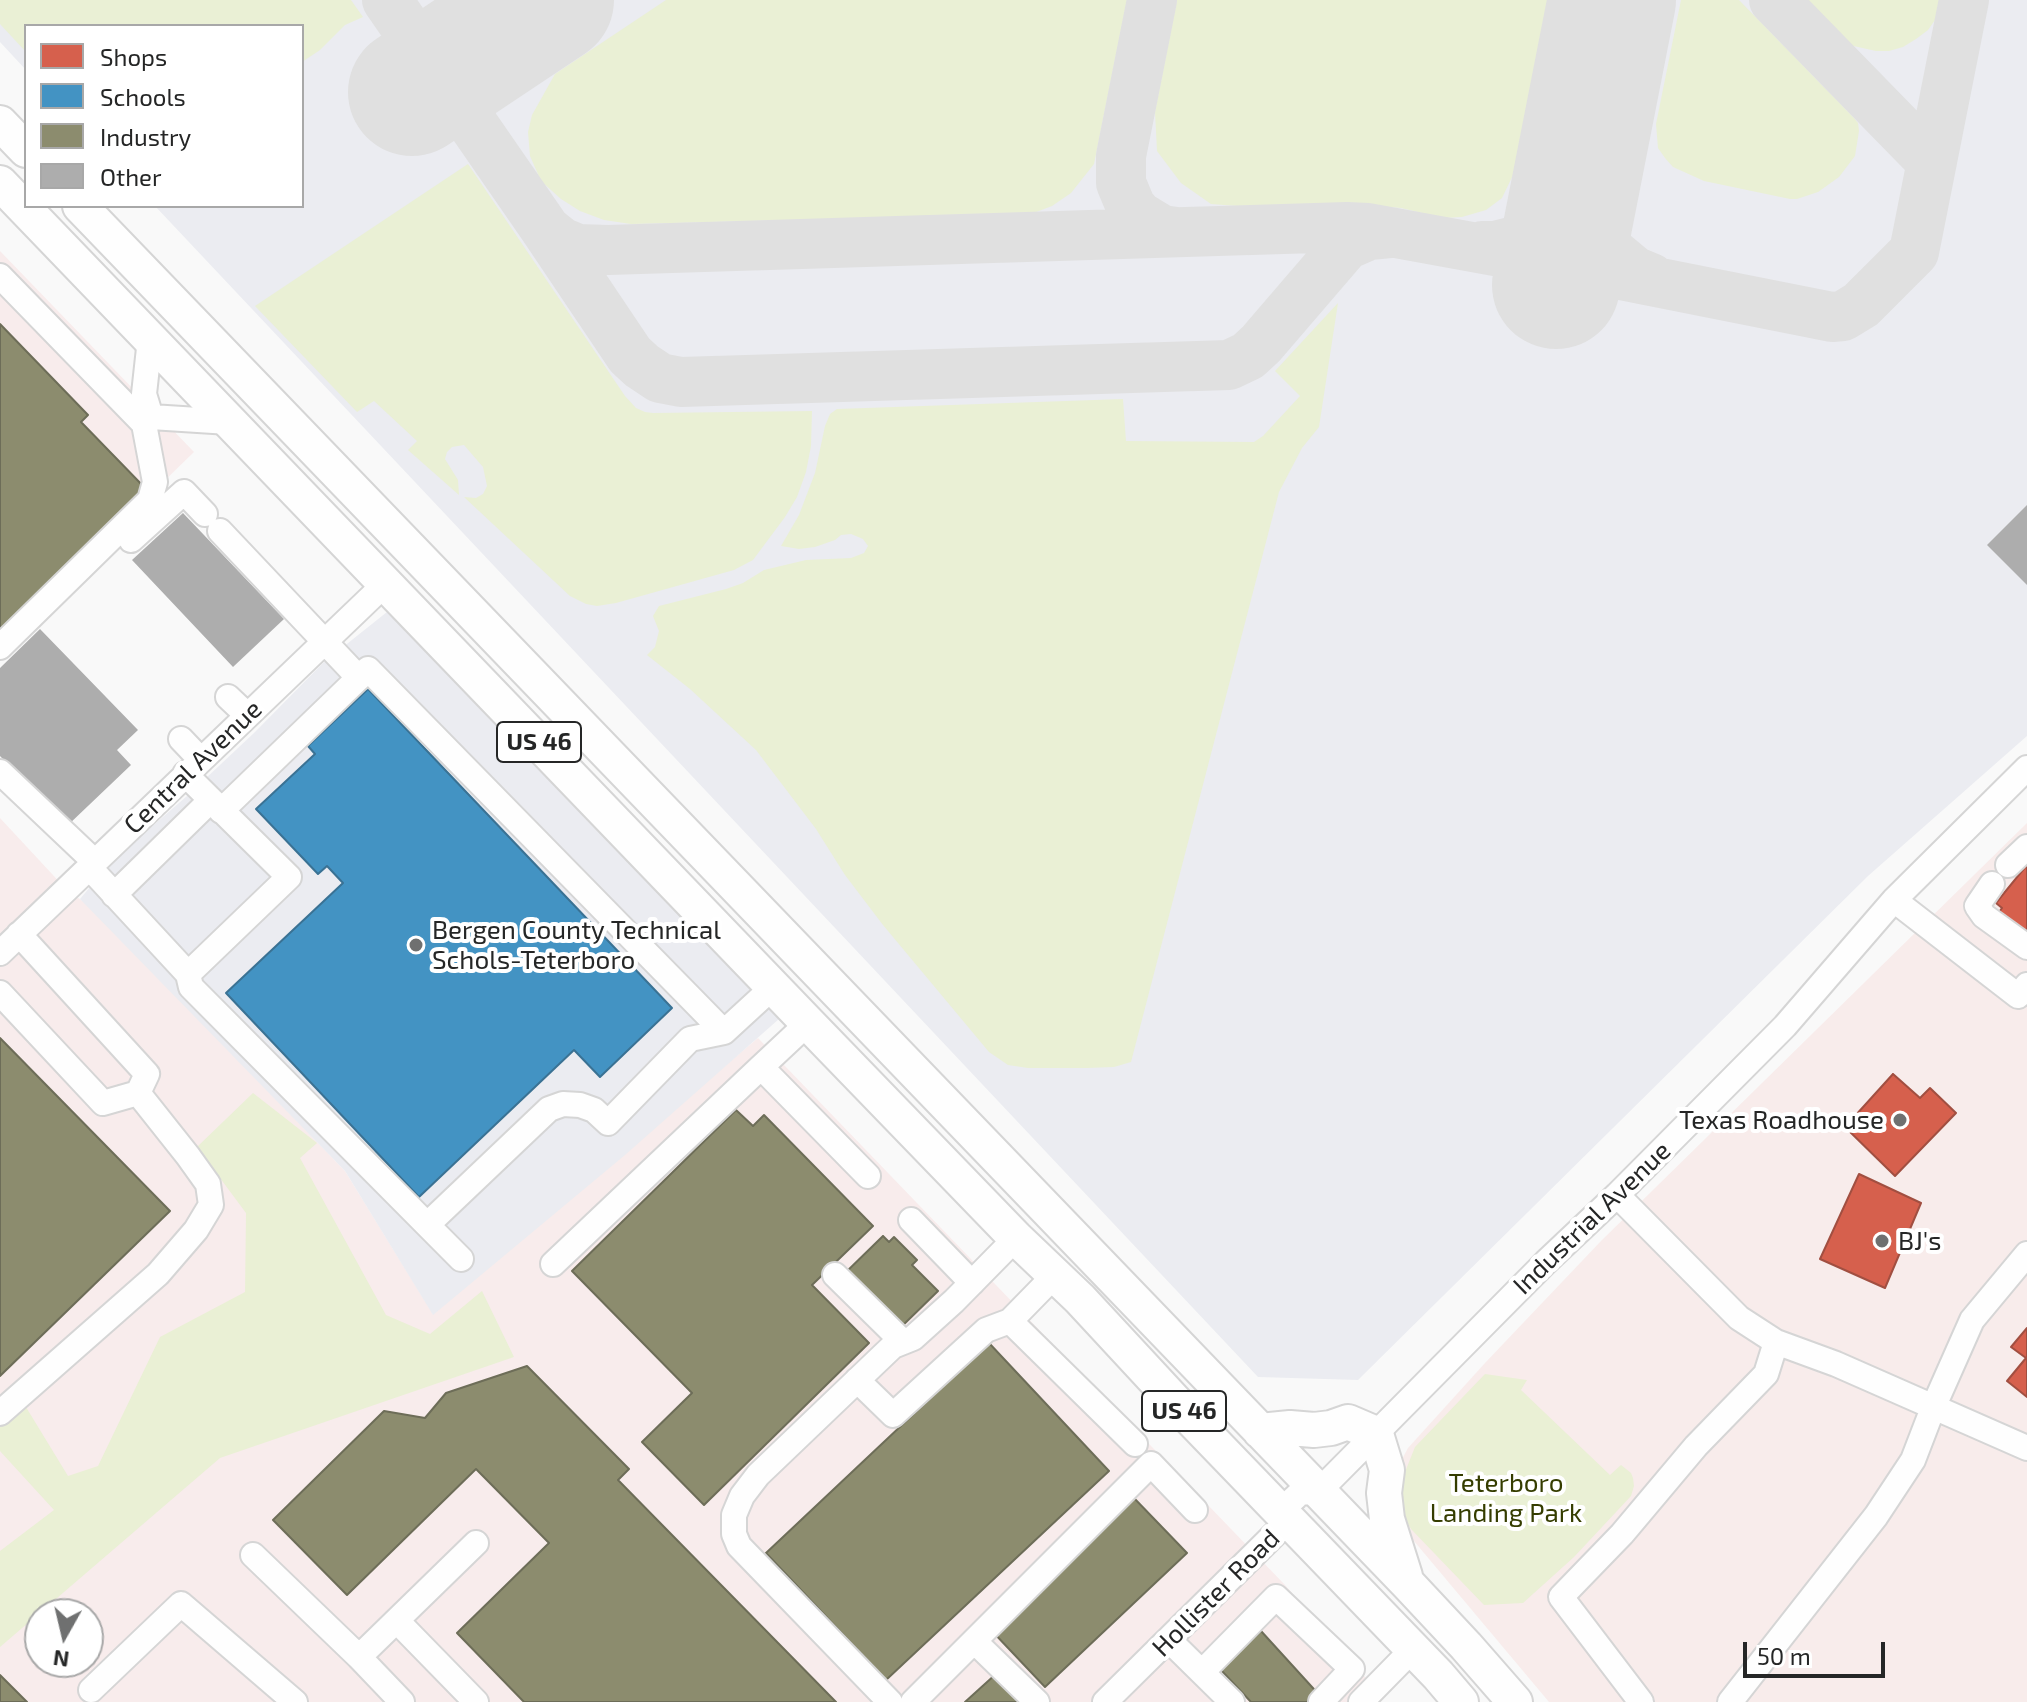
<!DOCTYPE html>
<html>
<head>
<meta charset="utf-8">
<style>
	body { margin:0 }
	#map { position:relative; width:2027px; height:1702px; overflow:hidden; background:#f9f9f9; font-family:"Exo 2",sans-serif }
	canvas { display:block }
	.legend { position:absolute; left:24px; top:24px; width:280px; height:184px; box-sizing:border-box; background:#fff; border:2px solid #a8a8a8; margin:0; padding:10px 14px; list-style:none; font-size:24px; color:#252626 }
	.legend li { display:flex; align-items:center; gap:16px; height:40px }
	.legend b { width:40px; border:2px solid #a8a8a8 }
	.north { position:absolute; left:24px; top:1598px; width:80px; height:80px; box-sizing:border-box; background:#fff; border:2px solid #a8a8a8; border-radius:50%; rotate:188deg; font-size:22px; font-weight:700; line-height:32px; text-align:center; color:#252626 }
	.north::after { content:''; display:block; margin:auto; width:28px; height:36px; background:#6f7070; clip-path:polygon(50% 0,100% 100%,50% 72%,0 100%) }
	.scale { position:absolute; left:1743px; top:1642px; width:142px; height:36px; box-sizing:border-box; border:4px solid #252626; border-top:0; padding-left:10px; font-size:24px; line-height:28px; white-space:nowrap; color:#252626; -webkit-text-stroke:6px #fff; paint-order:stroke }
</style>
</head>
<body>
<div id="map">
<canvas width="2027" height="1702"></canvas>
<ul class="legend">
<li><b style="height:22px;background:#d6604d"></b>Shops</li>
<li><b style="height:22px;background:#4393c3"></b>Schools</li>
<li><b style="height:22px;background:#8c8c6e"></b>Industry</li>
<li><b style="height:22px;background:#adadad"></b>Other</li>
</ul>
<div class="north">N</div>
<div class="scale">50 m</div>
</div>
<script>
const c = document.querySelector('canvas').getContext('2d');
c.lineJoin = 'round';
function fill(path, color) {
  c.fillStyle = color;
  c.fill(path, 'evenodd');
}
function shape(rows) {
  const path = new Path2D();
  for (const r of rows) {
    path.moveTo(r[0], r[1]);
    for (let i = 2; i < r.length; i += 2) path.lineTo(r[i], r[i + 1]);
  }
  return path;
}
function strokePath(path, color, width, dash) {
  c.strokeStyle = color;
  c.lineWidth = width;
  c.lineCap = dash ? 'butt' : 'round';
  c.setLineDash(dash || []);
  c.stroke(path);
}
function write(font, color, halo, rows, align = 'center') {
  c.font = font + ' "Exo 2",sans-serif';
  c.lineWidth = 8;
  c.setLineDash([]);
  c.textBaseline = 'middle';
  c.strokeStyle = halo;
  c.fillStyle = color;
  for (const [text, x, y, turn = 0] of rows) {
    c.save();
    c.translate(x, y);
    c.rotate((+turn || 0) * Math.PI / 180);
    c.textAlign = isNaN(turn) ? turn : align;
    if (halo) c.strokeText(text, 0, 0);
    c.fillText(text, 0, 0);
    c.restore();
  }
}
fill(shape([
	[2027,823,2027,1702,1549,1702,1398,1522,1401,1461,1408,1448,1485,1363,1601,1241]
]), '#f8eceb');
fill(shape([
	[0,251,194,452,0,641],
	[0,818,66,889,92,908,345,1171,433,1314,623,1151,758,1038,1285,1585,1372,1685,1354,1702,0,1702],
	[40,1614,88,1614,88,1662,40,1662]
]), '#f8ecec');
fill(shape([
	[0,0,2027,0,2027,736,1868,876,1358,1380,1258,1377,155,206,302,206,302,26,26,26,26,70,0,42],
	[387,612,779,1019,625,1155,433,1315,345,1171,80,899,110,863,187,796,255,732,323,663]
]), '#ebecf1');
fill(shape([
	[0,0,351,0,363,17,345,25,320,50,302,62,302,26,26,26,26,52,0,24],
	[666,0,1127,0,1094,164,1071,193,1052,206,1031,214,631,224,604,220,580,211,561,199,541,181,530,156,528,132,532,115,555,74],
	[1177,0,1549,0,1515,171,1502,198,1486,210,1462,217,1443,218,1401,208,1345,203,1237,206,1211,204,1181,183,1157,151,1155,112],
	[1681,0,1739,0,1854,118,1858,123,1859,131,1855,156,1839,177,1818,192,1797,199,1790,199,1704,181,1673,167,1665,158,1658,148,1656,124],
	[1801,0,1942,0,1935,20,1928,30,1916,39,1903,47,1889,51,1876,51,1849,45,1838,37],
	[468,164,625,396,636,408,645,412,653,413,812,411,811,446,806,472,797,497,785,517,753,560,734,570,616,603,597,606,586,604,570,596,464,497,476,498,483,494,487,486,483,467,464,445,452,447,447,452,445,459,458,480,459,495,408,450,417,441,374,401,357,412,255,306],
	[1338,303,1319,427,1302,448,1279,492,1131,1062,1114,1067,1087,1068,1028,1068,1008,1065,989,1052,883,925,845,875,816,829,756,750,690,689,647,655,655,647,659,631,653,616,659,606,726,589,743,583,764,570,806,560,851,558,864,553,868,546,863,539,851,534,841,535,835,540,815,547,799,549,781,546,799,515,815,473,825,426,830,414,837,409,1123,399,1126,441,1254,442,1263,436,1300,396,1275,371],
	[253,1093,317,1143,300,1158,386,1315,430,1334,482,1291,514,1357,220,1458,0,1647,0,1551,54,1510,0,1451,0,1406,18,1394,68,1476,98,1466,160,1337,245,1292,246,1213,197,1147],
	[1485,1374,1527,1380,1521,1390,1610,1475,1621,1465,1631,1473,1633,1478,1634,1486,1631,1496,1574,1557,1523,1603,1484,1605,1411,1529,1404,1517,1401,1505,1403,1477,1415,1447]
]), '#eaf0d5');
const shops = shape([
	[2027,865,2027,929,2020,937,1997,915,2002,908,1996,903,2027,865],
	[1893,1074,1920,1098,1930,1088,1956,1113,1895,1176,1845,1127,1893,1074],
	[1859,1174,1921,1203,1885,1288,1820,1259,1859,1174],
	[2027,1328,2027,1397,2007,1381,2026,1358,2011,1347,2027,1328]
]);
fill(shops, '#d6604d');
strokePath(shops, '#a14f41', 2);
const schools = shape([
	[368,689,672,1008,600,1077,574,1050,419,1197,226,993,343,883,327,866,318,874,256,809,315,754,308,746,368,689]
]);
fill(schools, '#4393c3');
strokePath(schools, '#3a7294', 2);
const industry = shape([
	[0,324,88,415,81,422,147,490,0,632,0,324],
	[0,1038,170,1211,0,1376,0,1038],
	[736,1110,753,1126,764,1115,873,1226,812,1285,869,1343,704,1505,642,1442,692,1393,572,1271,736,1110],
	[883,1236,889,1242,894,1237,917,1260,912,1265,938,1291,897,1331,842,1276,883,1236],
	[989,1343,1109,1471,886,1680,766,1553,989,1343],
	[527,1366,629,1469,618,1480,836,1702,524,1702,457,1633,549,1543,476,1469,347,1595,273,1520,384,1411,425,1418,446,1393,527,1366],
	[1133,1497,1187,1553,1045,1687,992,1631,1133,1497],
	[1261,1631,1322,1698,1318,1702,1251,1702,1220,1669,1261,1631],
	[997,1673,1024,1702,965,1702,997,1673],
	[0,1675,27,1702,0,1702,0,1675]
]);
fill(industry, '#8c8c6e');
strokePath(industry, '#6d6d58', 2);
strokePath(shape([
	[387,0,546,230,561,242,578,249,608,250,1347,227,1368,228,1560,263,1832,317,1843,316,1861,305,1914,252,1964,0],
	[1152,0,1121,156,1121,183,1131,207,1139,216,1162,230,1176,232],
	[1774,0,1932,162],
	[1611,9,1617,0],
	[1579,170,1589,218,1604,246,1634,271,1651,278],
	[546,230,630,355,642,366,660,378,681,382,1229,365,1248,356,1261,344,1346,245,1369,235,1390,233],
	[1482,246,1495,246,1519,240,1542,228,1564,205,1577,177]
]), '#e0e0e0', 50);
strokePath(shape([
	[412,92,550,0],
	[1556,285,1612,0]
]), '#e0e0e0', 128);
fill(shape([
	[2027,505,2027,585,1987,545],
	[183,513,284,619,233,667,132,560],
	[40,629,138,730,117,750,131,765,67,826,0,756,0,668]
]), '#adadad');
const minor = shape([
	[0,276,144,424,151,417,229,422],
	[150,339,144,394,151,417],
	[220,531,359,678],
	[131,540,184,492,205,514],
	[0,647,150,500,155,482,144,424],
	[228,697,247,715],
	[181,739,201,760],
	[0,772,95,862],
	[185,774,289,877,188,974],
	[221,811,368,669,724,1032],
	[2008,865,2027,847],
	[89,867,188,974,191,987,461,1259],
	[1992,884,1977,906,1984,916,2027,947],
	[114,895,211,800],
	[1894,900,2018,996,2027,985],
	[0,953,386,583],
	[0,993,103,1103,138,1093,147,1074,19,934],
	[808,1023,761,1067,868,1176],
	[1617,1195,1739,1318,1776,1342,1836,1364,2027,1448],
	[911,1220,972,1283],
	[428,1224,549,1109,563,1104,580,1105,594,1110,608,1123,690,1039,724,1032,773,987],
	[553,1264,761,1067],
	[835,1275,903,1342],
	[1010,1321,1135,1444],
	[857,1380,893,1415,986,1330,1010,1321,1055,1275],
	[0,1413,158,1274,196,1230,211,1205,208,1184,188,1156,138,1093],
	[253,1555,359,1657,402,1702],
	[397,1621,476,1702],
	[1169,1640,1232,1702],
	[974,1641,1037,1702],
	[359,1657,476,1543],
	[1202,1672,1276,1597,1352,1669,1321,1702],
	[91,1690,181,1604,295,1702],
	[890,1702,739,1546,734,1534,734,1515,742,1496,758,1475,893,1346,913,1338,954,1301,1016,1238],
	[913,1702,1151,1464,1195,1510],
	[1105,1702,1289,1520,1286,1506,1300,1493,1319,1491,1546,1262,1617,1195,1785,1026,1894,900,2027,768],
	[1361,1702,1413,1649],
	[1641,1702,1561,1597,1622,1534,1696,1446,1766,1374,1776,1342],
	[1730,1702,1876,1516,1913,1460,1933,1408,1972,1320,2027,1254]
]);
const highway = shape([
	[0,123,26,150],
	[0,183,808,1023,1016,1238,1080,1299,1194,1422,1438,1675,1461,1702],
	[80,206,1408,1584,1466,1646,1515,1702],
	[1260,1431,1290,1428,1314,1430,1331,1428,1348,1422,1376,1434,1387,1470,1384,1493,1387,1519,1405,1576]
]);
strokePath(minor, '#d5d5d5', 28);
strokePath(highway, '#d5d5d5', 38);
strokePath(minor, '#fefefe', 24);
strokePath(highway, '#fefefe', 34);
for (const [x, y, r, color] of [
	[416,945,8,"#6f7070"],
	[1900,1120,8,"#6f7070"],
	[1882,1241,8,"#6f7070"]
]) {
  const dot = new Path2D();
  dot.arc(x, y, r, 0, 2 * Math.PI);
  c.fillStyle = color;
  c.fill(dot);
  strokePath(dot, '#fff', 3);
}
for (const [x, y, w] of [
	[539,742,84],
	[1184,1411,84]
]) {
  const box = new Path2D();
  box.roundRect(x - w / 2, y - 20, w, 40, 6);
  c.fillStyle = '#fff';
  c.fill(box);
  strokePath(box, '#252626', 2);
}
write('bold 24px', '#252626', null, [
	["US 46",539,742],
	["US 46",1184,1411]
]);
write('26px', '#252626', '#fff', [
	["Central Avenue",193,767,-44],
	["Industrial Avenue",1592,1218,-44],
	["Hollister Road",1216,1593,-45]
]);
write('26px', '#252626', '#fff', [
	["Bergen County Technical",432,930],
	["Schols-Teterboro",432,960],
	["Texas Roadhouse",1884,1120,"right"],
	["BJ's",1898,1241]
], 'left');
write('26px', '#353d00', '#fff', [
	["Teterboro",1506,1483],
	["Landing Park",1506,1513]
]);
</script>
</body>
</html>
